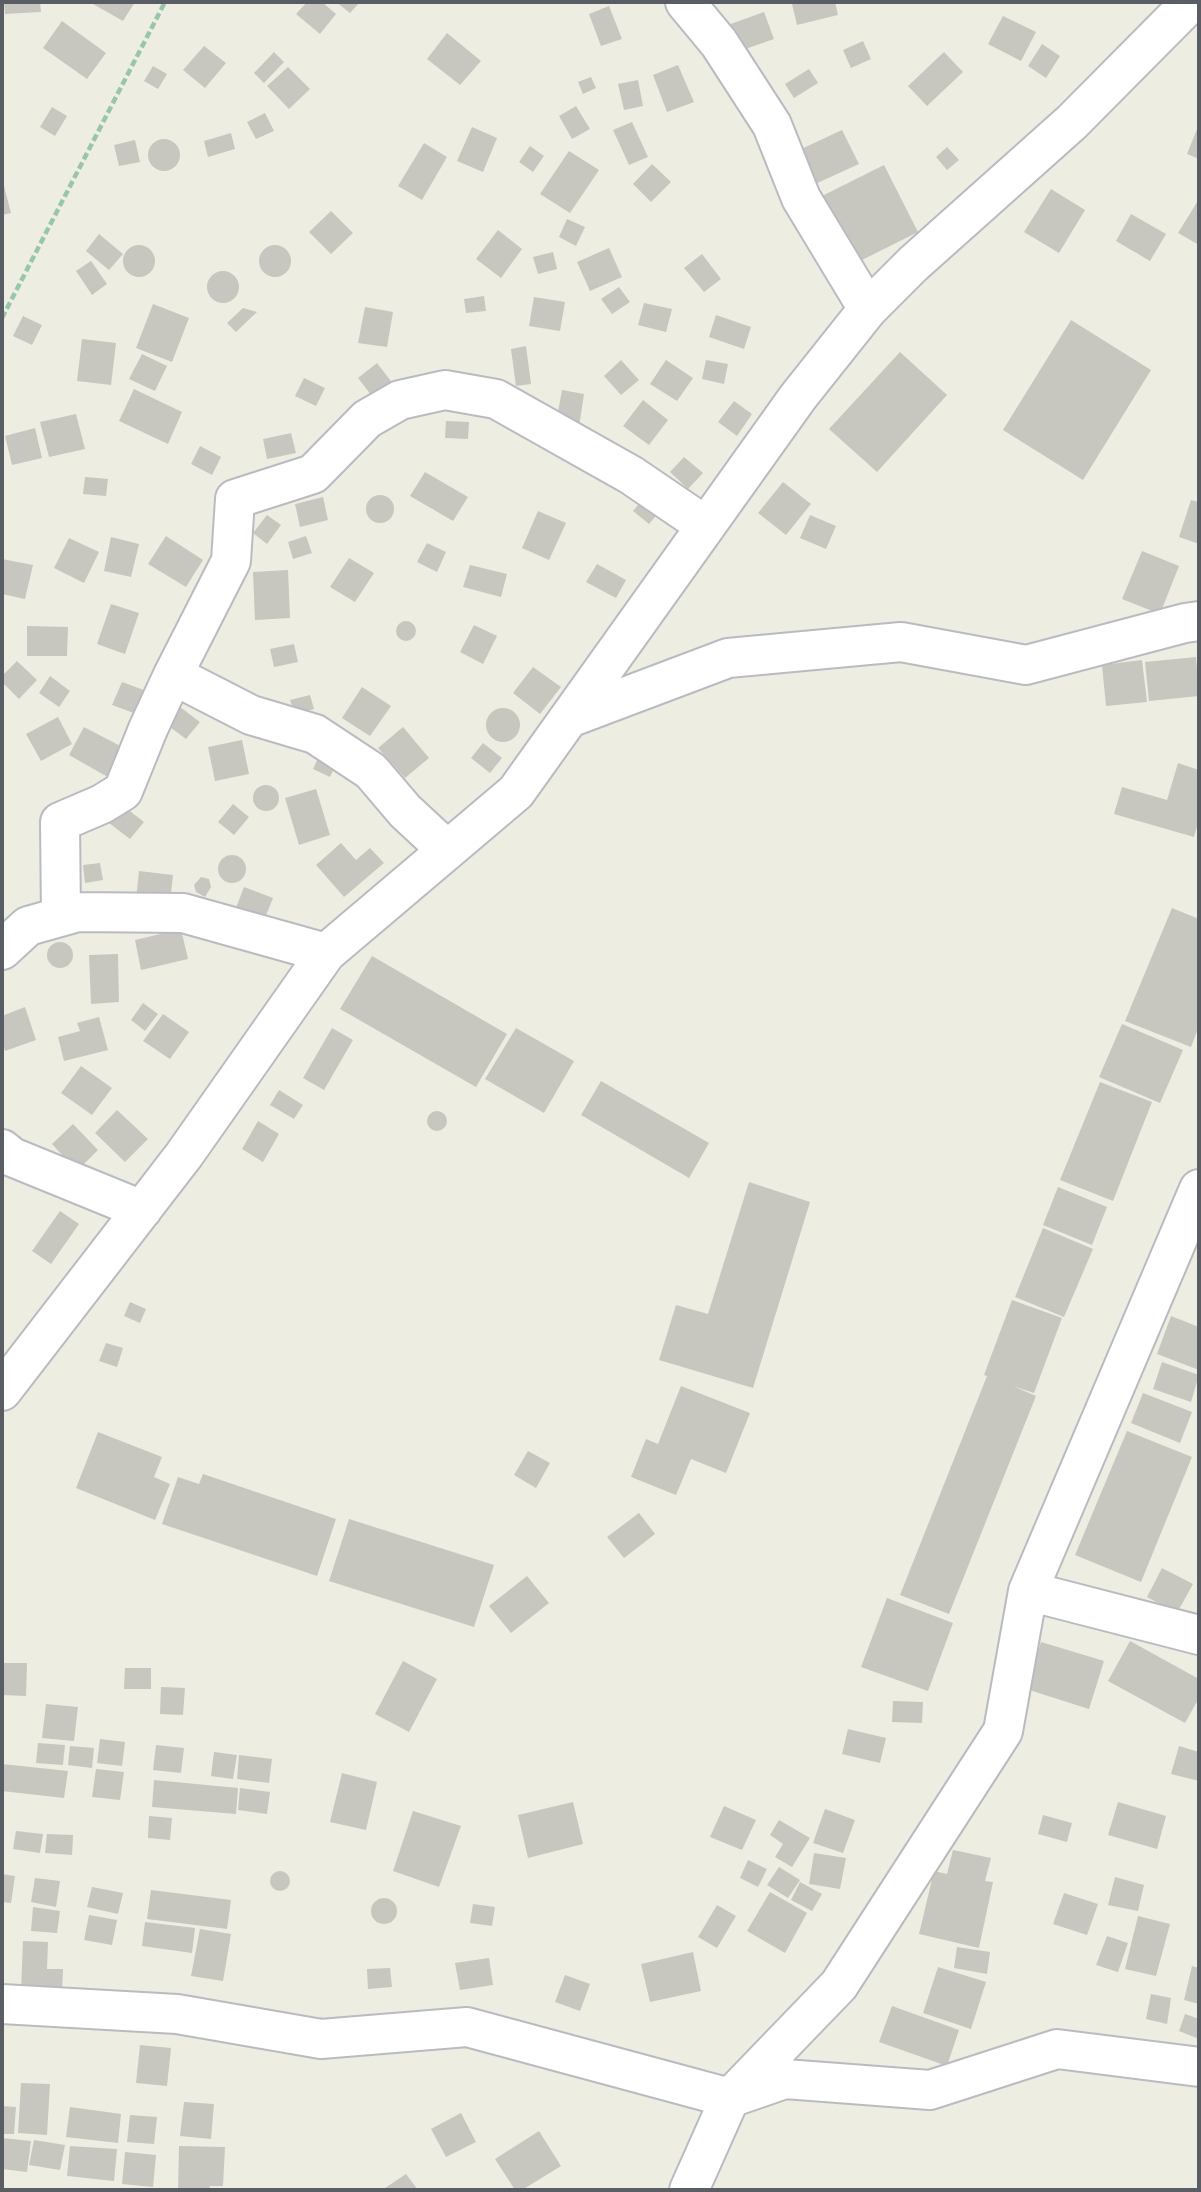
<!DOCTYPE html>
<html>
<head>
<meta charset="utf-8">
<style>
	body { margin:0 }
	#map { position:relative; width:1201px; height:2192px; overflow:hidden; background:#edede2; font-family:Barlow,sans-serif }
	canvas { display:block }
	.frame { position:absolute; inset:0; border:4px solid #5a5d63; pointer-events:none }
</style>
</head>
<body>
<div id="map">
<canvas width="1201" height="2192"></canvas>
<div class="frame"></div>
</div>
<script>
const c = document.querySelector('canvas').getContext('2d');
c.lineJoin = 'round';
function fill(path, color) {
  c.fillStyle = color;
  c.fill(path, 'evenodd');
}
function shape(rows) {
  const path = new Path2D();
  for (const r of rows) {
    if (r.length === 3) {
      path.moveTo(r[0] + r[2], r[1]);
      path.arc(r[0], r[1], r[2], 0, 2 * Math.PI);
      continue;
    }
    path.moveTo(r[0], r[1]);
    for (let i = 2; i < r.length; i += 2) path.lineTo(r[i], r[i + 1]);
  }
  return path;
}
function strokePath(path, color, width, dash) {
  c.strokeStyle = color;
  c.lineWidth = width;
  c.lineCap = dash ? 'butt' : 'round';
  c.setLineDash(dash || []);
  c.stroke(path);
}
fill(shape([
	[4,2,40,2,41,12,5,14],
	[94,2,135,2,123,21,93,4],
	[307,2,322,2,336,14,320,34,296,14],
	[336,2,360,2,350,13],
	[803,2,835,2,838,15,797,25,792,4],
	[609,6,622,39,601,46,589,14],
	[764,12,774,39,734,53,725,26],
	[1003,16,1036,32,1021,61,988,44],
	[62,21,106,53,87,79,43,48],
	[447,33,481,61,460,85,427,59],
	[863,41,871,59,851,68,843,50],
	[1042,44,1060,56,1046,78,1028,66],
	[204,46,226,63,205,88,183,70],
	[274,52,284,62,264,83,254,73],
	[944,52,963,72,927,106,908,86],
	[678,65,694,102,667,112,653,75],
	[153,66,167,74,158,89,144,81],
	[288,67,310,89,289,109,267,86],
	[809,69,818,83,794,98,785,84],
	[591,77,596,88,583,94,578,82],
	[638,80,643,106,624,110,618,84],
	[576,106,590,129,572,139,559,116],
	[52,107,67,116,55,136,40,127],
	[265,113,274,131,256,139,247,122],
	[632,122,648,157,629,165,613,130],
	[472,127,497,138,483,172,457,161],
	[1197,129,1199,130,1199,159,1187,154],
	[842,130,859,164,813,185,797,151],
	[231,133,235,149,208,157,204,141],
	[164,155,16],
	[135,140,140,162,119,166,114,145],
	[424,143,447,157,422,200,398,186],
	[530,146,544,156,533,172,519,162],
	[947,147,959,160,947,170,936,157],
	[569,151,599,170,570,213,540,194],
	[652,164,671,182,651,202,633,184],
	[884,165,918,232,856,263,822,196],
	[2,178,11,213,2,215],
	[1051,189,1085,210,1059,253,1024,232],
	[1199,199,1199,245,1178,233],
	[331,211,353,233,331,254,309,232],
	[1131,214,1166,234,1150,261,1116,241],
	[567,219,585,227,576,246,559,237],
	[498,230,522,249,501,278,476,259],
	[99,234,123,254,109,270,86,251],
	[139,261,16],
	[275,261,16],
	[609,248,622,277,590,291,577,262],
	[553,252,557,269,538,274,533,257],
	[702,254,721,279,704,292,684,268],
	[91,261,107,284,92,295,76,271],
	[223,287,16],
	[619,287,630,302,612,314,601,299],
	[484,296,486,311,466,313,464,299],
	[534,297,565,302,560,331,529,326],
	[644,303,672,309,666,332,638,325],
	[153,304,189,318,172,362,136,348],
	[365,307,393,312,387,347,358,343],
	[243,308,257,312,236,332,227,323],
	[716,315,751,327,744,349,709,337],
	[23,316,42,325,32,345,13,336],
	[1071,320,1151,370,1083,480,1003,430],
	[82,339,116,343,111,385,77,381],
	[526,346,531,384,516,386,511,349],
	[900,352,947,395,877,472,829,429],
	[142,354,167,366,155,391,129,379],
	[621,360,639,380,621,395,604,376],
	[666,360,693,378,677,401,650,384],
	[706,360,728,364,724,384,702,379],
	[377,363,394,385,375,400,358,378],
	[304,378,325,388,316,406,295,396],
	[134,389,182,412,168,444,119,421],
	[562,390,584,394,579,427,556,423],
	[643,400,668,420,649,445,623,426],
	[734,401,752,414,737,436,718,422],
	[76,414,85,449,49,457,40,422],
	[446,421,469,422,468,439,445,438],
	[35,428,42,458,12,465,5,436],
	[291,433,296,453,267,459,263,439],
	[200,446,221,457,212,475,191,464],
	[684,457,703,473,688,489,670,472],
	[425,472,468,497,453,521,410,496],
	[85,477,108,479,106,496,83,494],
	[783,482,811,504,786,535,758,513],
	[647,494,663,508,649,524,633,511],
	[380,509,14],
	[323,497,328,520,300,527,295,504],
	[1191,500,1199,502,1199,544,1179,537],
	[538,511,566,523,549,560,522,548],
	[267,515,281,525,267,544,253,533],
	[810,515,836,526,826,549,800,538],
	[166,536,203,560,186,587,148,564],
	[306,536,312,553,293,559,288,542],
	[111,537,139,544,131,577,104,571],
	[69,538,99,552,84,583,54,568],
	[427,543,446,552,437,572,417,562],
	[1142,551,1179,566,1160,614,1122,599],
	[349,558,374,573,355,602,330,587],
	[2,559,33,565,25,599,2,594],
	[597,564,626,580,616,598,586,582],
	[470,565,507,574,501,597,463,587],
	[288,570,290,618,255,620,253,572],
	[111,604,139,613,125,654,97,644],
	[406,631,10],
	[474,625,497,636,483,664,460,652],
	[27,626,68,627,67,656,27,656],
	[294,644,298,662,274,667,270,649],
	[1196,657,1199,696,1149,701,1145,662],
	[1142,660,1147,702,1106,706,1102,665],
	[17,661,37,680,19,699,2,682,2,676],
	[533,667,561,687,540,714,513,693],
	[50,676,70,691,59,707,39,693],
	[122,682,152,693,142,716,112,705],
	[362,687,391,706,370,736,342,718],
	[310,695,314,709,295,715,290,700],
	[180,707,200,722,186,739,166,724],
	[503,725,17],
	[58,717,72,744,41,761,26,734],
	[84,727,130,751,113,780,69,755],
	[403,727,429,758,405,778,378,748],
	[242,740,249,774,215,781,208,747],
	[483,743,502,758,490,773,471,758],
	[322,750,339,758,330,777,313,769],
	[1178,763,1199,770,1199,819,1194,837,1114,814,1122,787,1167,800],
	[266,798,13],
	[316,789,330,835,299,845,285,798],
	[233,804,249,817,234,835,218,822],
	[122,805,144,822,130,839,109,823],
	[341,843,356,860,370,848,384,863,344,897,316,865],
	[232,869,14],
	[100,863,103,880,85,883,83,865],
	[139,871,173,875,170,903,136,899],
	[201,877,209,879,211,887,205,897,196,892,194,885],
	[244,887,273,898,263,923,234,913],
	[1172,908,1199,919,1199,1026,1191,1047,1125,1021],
	[181,929,188,959,141,970,135,940],
	[60,955,13],
	[118,954,119,1002,91,1004,89,955],
	[372,956,507,1034,476,1087,340,1009],
	[143,1003,158,1014,145,1031,131,1020],
	[25,1007,36,1040,5,1051,2,1042,2,1016],
	[163,1014,189,1032,170,1059,143,1041],
	[99,1017,108,1050,64,1061,58,1037,80,1031,77,1023],
	[1122,1024,1183,1050,1160,1103,1099,1077],
	[332,1028,353,1040,324,1090,303,1078],
	[516,1028,574,1061,544,1113,485,1079],
	[81,1066,112,1088,92,1115,61,1093],
	[601,1081,709,1143,689,1178,581,1115],
	[1100,1082,1152,1102,1113,1201,1060,1180],
	[279,1090,303,1105,294,1119,270,1105],
	[117,1110,148,1139,125,1162,95,1133],
	[437,1121,10],
	[258,1121,279,1134,263,1162,242,1149],
	[73,1124,98,1150,77,1171,52,1144],
	[749,1182,810,1202,753,1388,659,1360,676,1305,708,1314],
	[1058,1187,1107,1207,1092,1245,1043,1225],
	[60,1211,79,1224,51,1264,32,1251],
	[1043,1228,1093,1249,1064,1317,1015,1297],
	[1012,1300,1062,1318,1034,1393,1013,1386,1036,1396,949,1614,900,1595,987,1376,984,1375],
	[130,1302,146,1309,140,1323,124,1316],
	[1171,1316,1199,1327,1199,1370,1157,1354],
	[106,1343,123,1348,117,1367,99,1361],
	[1162,1362,1199,1375,1191,1402,1153,1389],
	[681,1386,750,1413,726,1473,691,1459,676,1495,631,1477,646,1439,658,1444],
	[1143,1393,1192,1412,1180,1443,1131,1423],
	[1127,1431,1192,1457,1141,1582,1075,1555],
	[98,1432,162,1457,154,1477,170,1484,155,1520,76,1488],
	[528,1451,550,1463,536,1488,514,1475],
	[203,1474,336,1519,317,1576,162,1524,178,1477,199,1484],
	[639,1513,655,1534,624,1558,607,1537],
	[349,1519,494,1565,474,1627,329,1581],
	[1162,1568,1193,1584,1177,1613,1147,1597],
	[527,1576,549,1603,511,1633,489,1606],
	[887,1598,953,1623,928,1691,861,1667],
	[1130,1641,1199,1679,1199,1698,1185,1723,1108,1681],
	[1041,1642,1104,1661,1089,1709,1026,1689],
	[403,1661,437,1679,409,1732,375,1714],
	[2,1663,27,1663,26,1696,2,1695],
	[125,1668,151,1668,151,1689,124,1689],
	[161,1687,185,1688,183,1715,160,1714],
	[893,1701,923,1702,922,1723,892,1722],
	[46,1704,78,1707,74,1741,42,1738],
	[848,1729,886,1738,880,1763,842,1754],
	[100,1739,125,1742,122,1766,97,1763],
	[38,1743,65,1745,63,1765,36,1763],
	[156,1745,184,1748,181,1773,153,1770],
	[70,1746,94,1748,92,1768,68,1765],
	[1179,1746,1199,1752,1199,1781,1171,1774],
	[214,1752,237,1755,233,1779,211,1776],
	[239,1755,272,1759,269,1783,237,1779],
	[2,1764,68,1771,64,1798,2,1791],
	[96,1769,124,1772,120,1800,92,1797],
	[342,1773,377,1782,366,1830,330,1822],
	[154,1780,238,1788,236,1814,152,1807],
	[240,1788,270,1792,267,1814,238,1810],
	[573,1802,583,1844,528,1858,518,1815],
	[1118,1802,1166,1816,1157,1849,1108,1835],
	[724,1806,756,1820,742,1850,710,1837],
	[825,1809,855,1820,843,1853,813,1843],
	[413,1811,461,1826,439,1887,393,1871],
	[1043,1815,1072,1823,1067,1842,1038,1834],
	[149,1816,172,1818,170,1840,148,1838],
	[779,1820,810,1838,792,1867,775,1857,783,1844,770,1835],
	[16,1831,43,1834,40,1853,13,1849],
	[47,1834,73,1835,72,1855,45,1853],
	[953,1850,991,1858,985,1881,993,1882,979,1948,919,1934,934,1871,947,1874],
	[814,1853,846,1858,840,1889,809,1884],
	[748,1860,767,1869,758,1887,740,1878],
	[779,1867,800,1880,788,1898,767,1885],
	[280,1881,10],
	[2,1874,15,1876,11,1903,2,1902],
	[1115,1877,1144,1885,1138,1911,1108,1905],
	[35,1878,60,1881,56,1907,31,1902],
	[800,1882,822,1894,812,1911,791,1900],
	[92,1887,123,1893,118,1914,87,1907],
	[151,1890,231,1900,227,1929,147,1919],
	[770,1892,807,1913,785,1953,747,1931],
	[1064,1893,1098,1904,1087,1935,1053,1924],
	[384,1911,13],
	[473,1904,495,1907,492,1926,470,1923],
	[717,1905,736,1916,717,1948,698,1937],
	[33,1907,60,1911,57,1933,31,1931],
	[89,1915,117,1920,112,1945,84,1940],
	[1138,1916,1170,1924,1156,1976,1125,1969],
	[145,1922,195,1928,192,1953,142,1946],
	[200,1929,231,1934,223,1981,191,1976],
	[1107,1936,1128,1943,1118,1972,1096,1965],
	[23,1941,48,1942,47,1969,63,1969,62,1993,21,1991],
	[957,1947,990,1952,987,1974,954,1968],
	[693,1952,701,1991,650,2002,641,1964],
	[489,1958,493,1985,460,1990,455,1963],
	[1192,1966,1199,1968,1199,2004,1184,2000],
	[938,1967,986,1982,971,2029,923,2013],
	[390,1968,392,1987,368,1989,367,1969],
	[565,1975,590,1984,580,2011,555,2002],
	[1151,1994,1171,1998,1167,2024,1146,2019],
	[892,2006,959,2030,947,2066,879,2042],
	[1185,2014,1199,2019,1199,2039,1179,2031],
	[140,2045,171,2048,167,2086,136,2083],
	[21,2083,50,2084,47,2135,18,2133],
	[184,2102,214,2104,211,2139,180,2136],
	[2,2106,16,2107,14,2134,2,2134],
	[70,2107,121,2114,118,2143,66,2137],
	[461,2113,476,2142,446,2157,431,2129],
	[130,2115,157,2117,154,2144,127,2142],
	[539,2131,561,2166,522,2190,515,2190,495,2159],
	[2,2138,31,2141,27,2172,2,2169],
	[34,2140,65,2145,60,2170,29,2165],
	[70,2146,117,2149,114,2181,67,2176],
	[179,2146,225,2147,223,2186,210,2186,209,2190,178,2190],
	[125,2152,156,2155,153,2187,122,2184],
	[406,2174,418,2190,382,2190]
]), '#c8c7bf');
const minor = shape([
	[685,2,719,43,772,125,801,198,868,309],
	[173,675,231,561,235,499,313,474,367,419,400,400,445,390,496,399,631,475,706,526],
	[569,718,728,658,901,642,1026,665,1185,623,1199,621],
	[61,916,60,822,102,804,123,791,148,729,173,675,251,715,315,734,371,771,405,811,447,850],
	[2,950,28,926,78,912,183,913,326,953],
	[2,1149,12,1157,142,1210],
	[2,1391,184,1155,326,953,516,792,798,397,868,309,913,264,1072,122,1191,2],
	[1028,1591,1199,1635],
	[2,2004,177,2014,321,2039,467,2027,730,2098,785,2079,930,2090,1057,2049,1199,2067],
	[689,2190,730,2098,839,1985,1003,1731,1028,1591,1199,1189]
]);
strokePath(minor, '#babbc1', 42);
strokePath(shape([
	[2,318,165,2]
]), '#97c6ad', 4.5, [7, 3.5]);
strokePath(minor, '#fff', 38);
</script>
</body>
</html>
